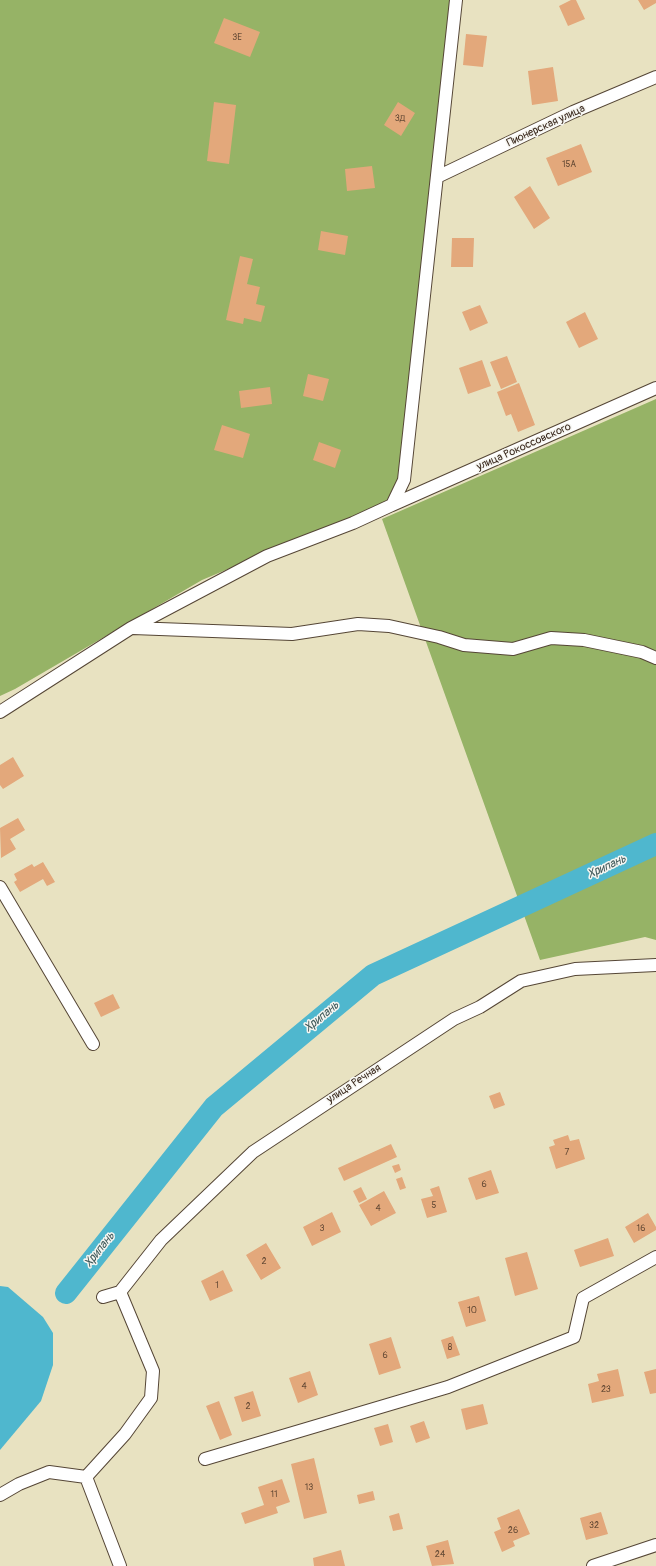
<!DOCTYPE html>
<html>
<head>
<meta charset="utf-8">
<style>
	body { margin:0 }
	canvas { display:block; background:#e8e2c1 }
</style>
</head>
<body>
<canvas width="656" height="1566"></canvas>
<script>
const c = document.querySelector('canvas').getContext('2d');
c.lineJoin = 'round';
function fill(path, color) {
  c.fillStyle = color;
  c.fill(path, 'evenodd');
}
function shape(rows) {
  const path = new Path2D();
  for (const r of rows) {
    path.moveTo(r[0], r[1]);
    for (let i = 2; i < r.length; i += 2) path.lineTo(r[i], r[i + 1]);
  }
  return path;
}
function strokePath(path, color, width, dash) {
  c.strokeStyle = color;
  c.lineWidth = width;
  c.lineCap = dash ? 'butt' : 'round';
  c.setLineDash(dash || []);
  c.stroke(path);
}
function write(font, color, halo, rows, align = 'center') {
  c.font = font + ' Pangolin,sans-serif';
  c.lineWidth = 3;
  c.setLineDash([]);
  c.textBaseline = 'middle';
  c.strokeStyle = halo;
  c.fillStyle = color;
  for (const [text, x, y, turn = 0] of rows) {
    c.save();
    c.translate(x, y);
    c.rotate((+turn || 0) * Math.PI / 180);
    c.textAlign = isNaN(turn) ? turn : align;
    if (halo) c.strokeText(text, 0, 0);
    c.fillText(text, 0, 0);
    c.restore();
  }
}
fill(shape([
	[0,0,450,0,399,480,385,503,202,580,15,689,0,696],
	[656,399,656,940,645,937,540,960,382,519]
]), '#96b366');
fill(shape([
	[0,1286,8,1287,43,1317,53,1333,53,1365,41,1401,0,1450]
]), '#4fb7ce');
strokePath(shape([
	[66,1293,214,1107,373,975,656,844]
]), '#4fb7ce', 22);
fill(shape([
	[571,0,576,0,585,19,568,26,559,6],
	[638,0,656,0,656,3,644,10],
	[224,18,260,32,250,57,214,43],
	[466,34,487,36,483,67,463,65],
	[553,67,558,101,532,105,528,71],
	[214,102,236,105,229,164,207,161],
	[398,102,415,113,401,136,384,125],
	[581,144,592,172,558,186,546,158],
	[372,166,375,188,347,191,345,169],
	[530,186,550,218,534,229,514,197],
	[321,231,348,236,345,255,318,250],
	[452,238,474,238,473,267,451,267],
	[240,256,253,259,247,284,260,287,256,304,265,306,261,322,244,318,243,324,226,320],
	[480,305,488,323,470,331,462,312],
	[585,312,598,339,579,348,566,322],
	[507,356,517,382,501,389,490,362],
	[482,360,491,386,468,394,459,368],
	[308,374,329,379,323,401,303,396],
	[519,383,535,425,518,432,511,414,506,416,497,392],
	[270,387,272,404,241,408,239,391],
	[222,425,250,434,243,458,214,450],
	[319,442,341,450,335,468,313,460],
	[13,757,24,776,3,789,0,785,0,765],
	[18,818,25,830,10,839,16,849,1,858,0,828],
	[43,862,55,882,47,886,43,879,20,892,14,882,17,880,14,874,32,864,34,867],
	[113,994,120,1008,101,1017,94,1003],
	[500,1092,505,1105,494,1109,489,1096],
	[568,1135,570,1141,579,1139,585,1159,556,1169,549,1147,555,1145,553,1140],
	[391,1144,397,1157,344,1181,338,1168],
	[399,1164,401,1170,395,1173,392,1166],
	[491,1170,499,1193,476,1200,468,1178],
	[402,1177,406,1188,400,1190,396,1179],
	[439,1186,447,1212,427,1218,421,1199,433,1196,430,1189],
	[361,1187,367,1199,359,1203,353,1191],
	[384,1191,396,1213,371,1226,359,1205],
	[332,1212,341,1232,312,1246,303,1227],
	[648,1213,656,1227,656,1230,634,1243,625,1227],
	[608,1238,614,1256,580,1267,574,1250],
	[266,1243,281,1268,261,1280,246,1255],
	[527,1252,538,1289,515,1296,505,1258],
	[223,1270,233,1291,210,1301,201,1281],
	[479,1296,486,1321,466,1327,458,1302],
	[453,1336,460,1355,447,1359,441,1340],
	[391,1337,401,1368,379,1375,369,1344],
	[618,1369,624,1396,592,1403,588,1384,599,1381,597,1374],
	[656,1369,656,1393,650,1394,644,1372],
	[310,1371,318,1395,298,1403,289,1378],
	[253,1391,261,1416,242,1422,234,1397],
	[219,1401,232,1435,220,1440,206,1406],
	[483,1404,488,1424,466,1430,461,1409],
	[424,1421,430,1438,416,1443,410,1426],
	[388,1424,393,1442,380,1446,374,1428],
	[314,1458,327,1513,304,1519,291,1464],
	[282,1479,290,1502,276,1507,278,1513,245,1524,241,1513,264,1505,258,1487],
	[373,1491,375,1500,359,1504,357,1495],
	[519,1509,530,1534,513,1541,515,1546,502,1552,494,1532,501,1529,497,1518],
	[601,1512,608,1534,586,1540,580,1518],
	[399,1513,403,1529,393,1531,389,1516],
	[448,1540,454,1564,432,1566,426,1546],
	[341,1550,345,1566,314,1566,313,1558]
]), '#e3a87b');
const minor = shape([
	[437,177,573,112,656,77],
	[392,505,656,388],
	[133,628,292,634,358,624,389,626,439,637,464,645,513,649,551,638,584,640,642,652,656,658],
	[0,712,131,628,267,556,353,523,392,505,404,480,456,0],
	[0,887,93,1044],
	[103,1297,120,1292,161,1240,253,1152,454,1019,480,1007,521,981,575,969,656,965],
	[205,1459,448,1387,574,1337,583,1298,656,1257],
	[86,1477,125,1434,151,1398,153,1371,120,1292],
	[86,1477,120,1566],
	[0,1495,19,1484,49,1472,86,1477],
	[593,1566,656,1545]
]);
strokePath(minor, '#554636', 14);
strokePath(minor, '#fff', 12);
write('9px', '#654a35', null, [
	["3Е",237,38],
	["3Д",400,119],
	["15А",569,165],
	["7",567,1153],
	["6",484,1185],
	["5",434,1206],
	["4",378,1209],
	["3",322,1229],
	["16",641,1229],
	["2",264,1262],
	["1",217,1286],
	["10",472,1311],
	["8",450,1348],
	["6",385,1356],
	["4",304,1387],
	["23",606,1390],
	["2",248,1407],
	["13",309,1488],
	["11",274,1495],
	["32",594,1526],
	["26",513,1531],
	["24",440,1555]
]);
write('11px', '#3b2a1e', '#f6f6f2', [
	["Пионерская улица",546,126,-25],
	["улица Рокоссовского",524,447,-24],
	["улица Речная",354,1084,-33]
]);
write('italic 12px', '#425b5c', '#f6f6f2', [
	["Хрипань",607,867,-25],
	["Хрипань",322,1017,-40],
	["Хрипань",100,1250,-52]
]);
</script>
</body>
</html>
